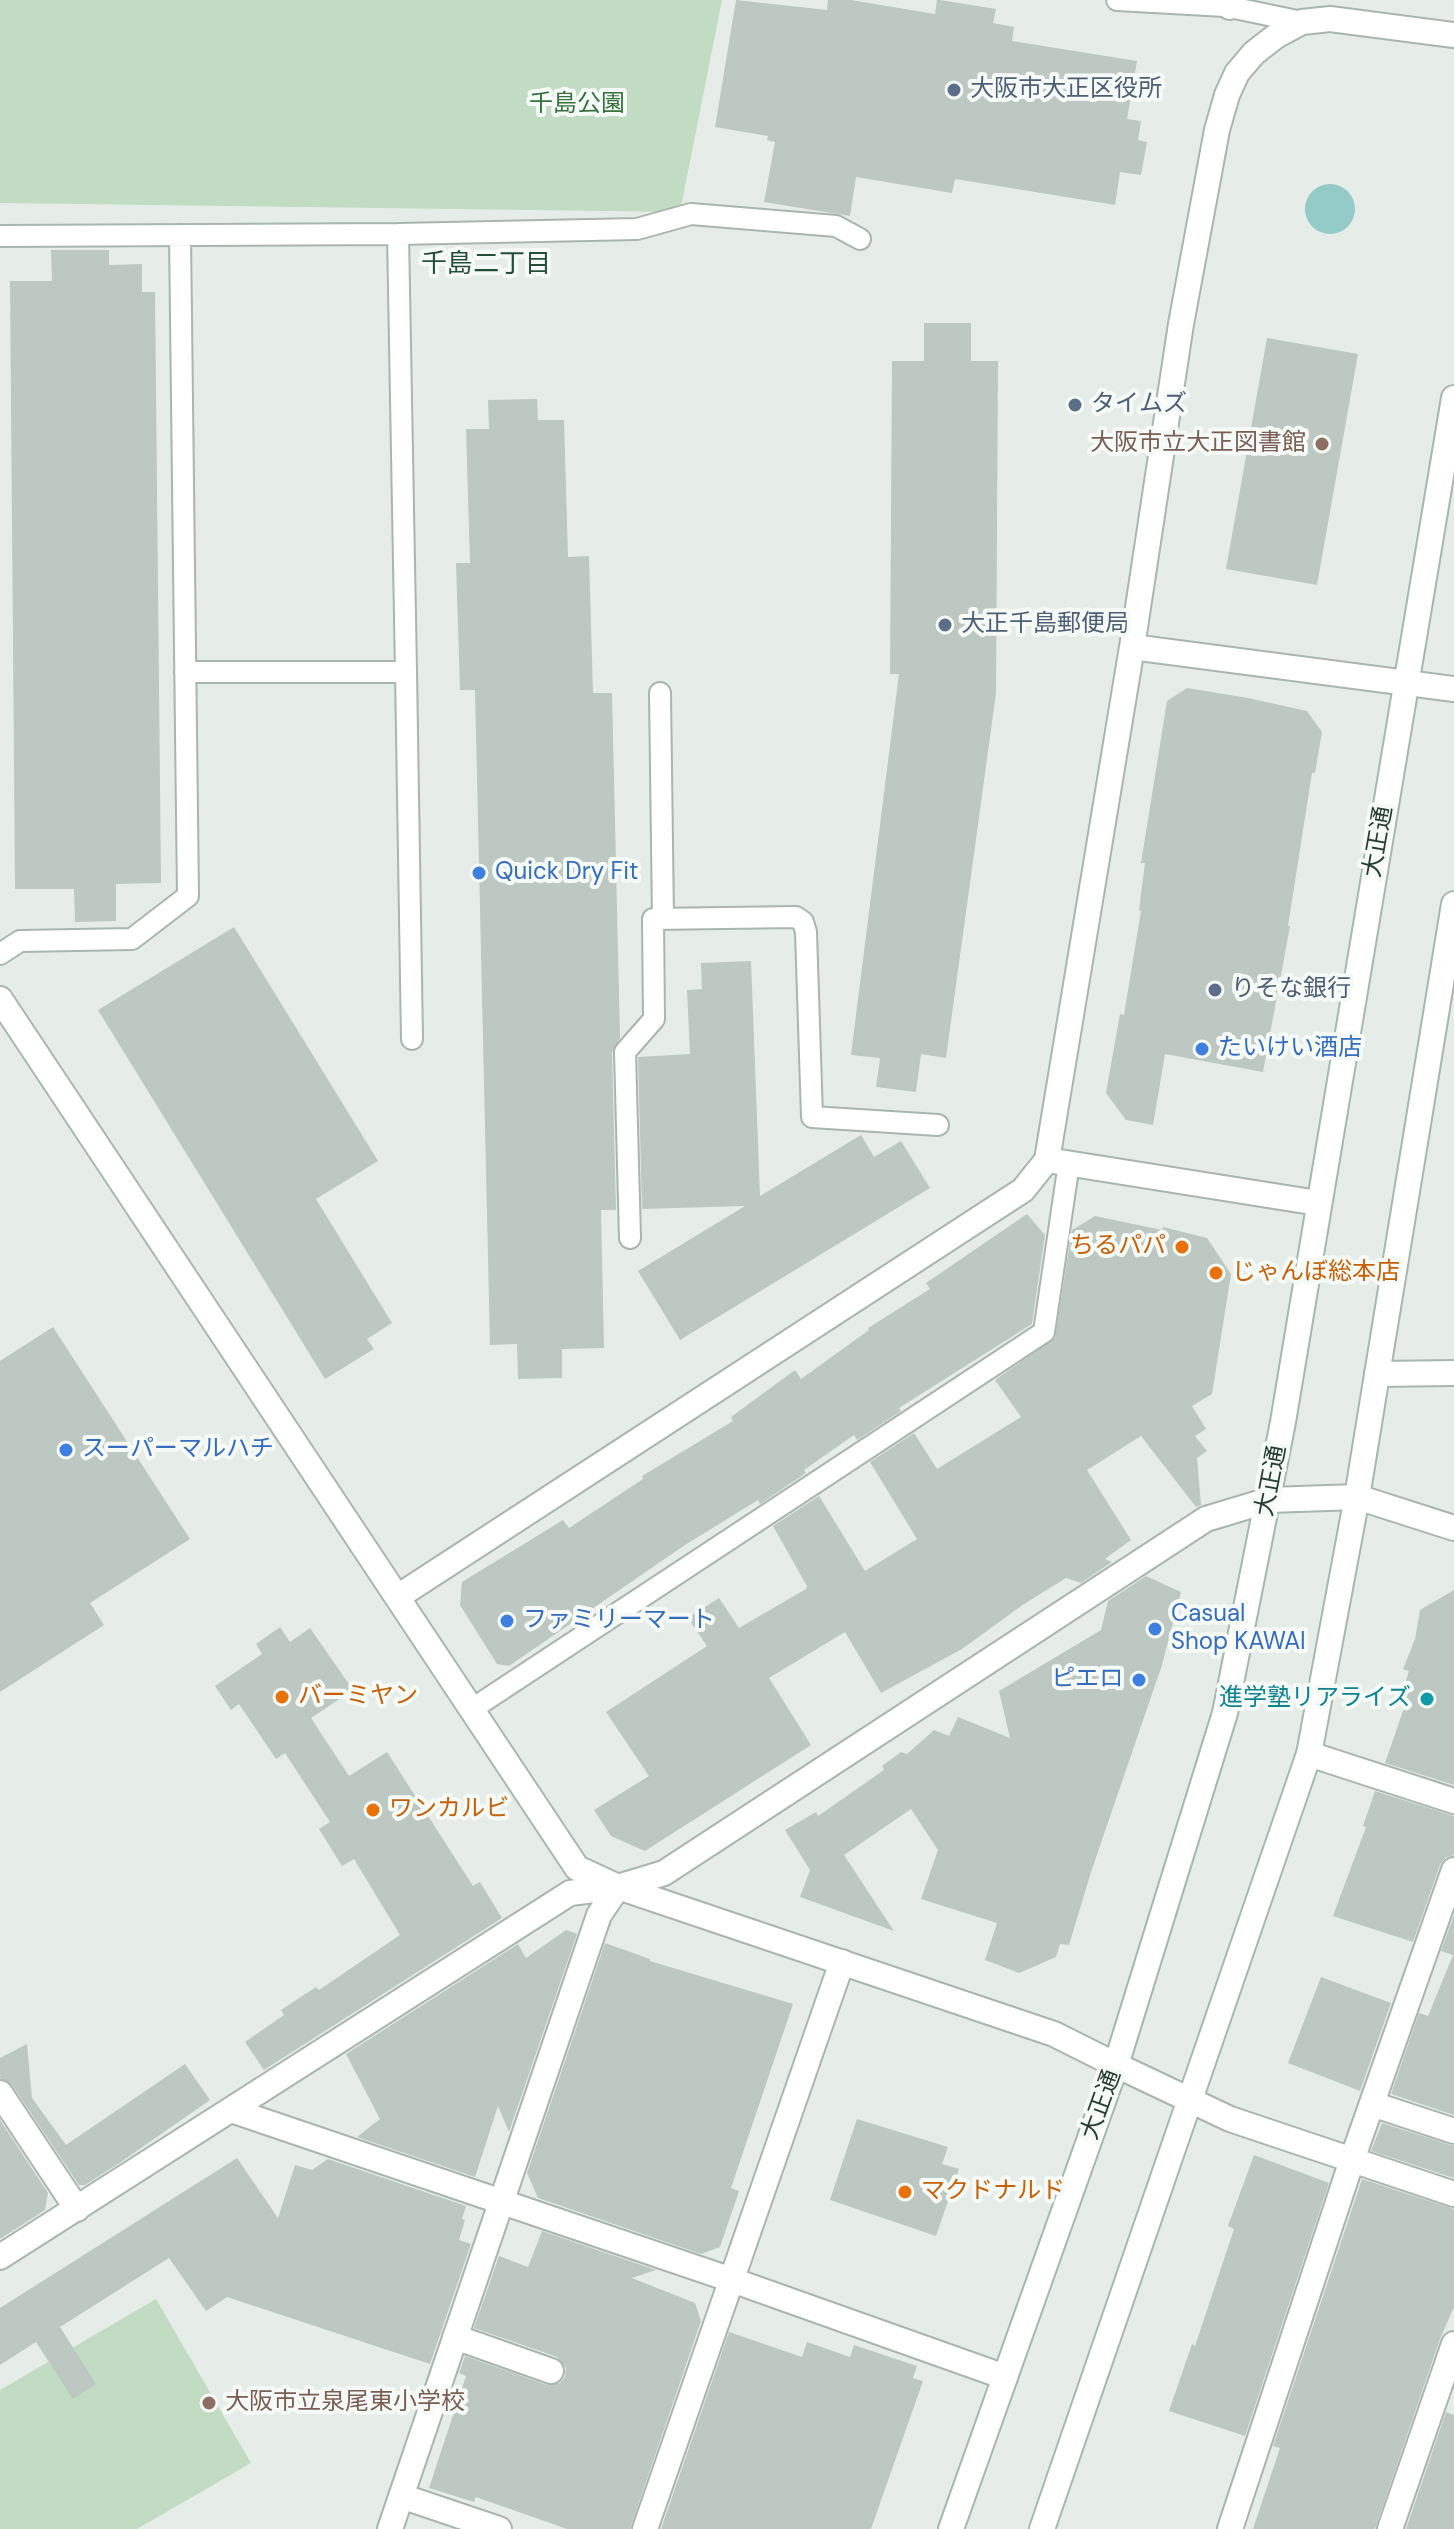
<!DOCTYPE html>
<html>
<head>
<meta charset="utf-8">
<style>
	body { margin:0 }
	canvas { display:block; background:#e6ede8 }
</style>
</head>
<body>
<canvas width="1454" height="2529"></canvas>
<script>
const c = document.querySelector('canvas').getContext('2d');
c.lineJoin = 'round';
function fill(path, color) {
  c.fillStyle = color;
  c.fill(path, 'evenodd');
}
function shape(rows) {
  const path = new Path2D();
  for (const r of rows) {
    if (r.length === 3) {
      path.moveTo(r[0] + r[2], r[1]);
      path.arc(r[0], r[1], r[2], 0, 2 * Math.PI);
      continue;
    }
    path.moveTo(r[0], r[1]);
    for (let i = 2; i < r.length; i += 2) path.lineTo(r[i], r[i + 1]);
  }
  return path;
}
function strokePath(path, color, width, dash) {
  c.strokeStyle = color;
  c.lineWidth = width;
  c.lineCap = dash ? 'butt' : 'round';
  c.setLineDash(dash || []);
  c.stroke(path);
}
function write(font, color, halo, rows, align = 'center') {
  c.font = font + ' "DM Sans","Noto Sans JP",sans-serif';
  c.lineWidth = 8;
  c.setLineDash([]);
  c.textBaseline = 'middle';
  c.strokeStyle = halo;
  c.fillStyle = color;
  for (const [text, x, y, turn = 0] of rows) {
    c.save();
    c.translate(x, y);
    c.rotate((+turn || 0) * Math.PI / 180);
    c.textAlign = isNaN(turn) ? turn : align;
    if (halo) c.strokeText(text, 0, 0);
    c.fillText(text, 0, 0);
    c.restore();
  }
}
fill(shape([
	[0,0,722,0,680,212,0,203],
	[156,2299,251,2463,137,2529,0,2529,0,2390]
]), '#c2dcc3');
fill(shape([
	[1330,209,25]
]), '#95cbc6');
fill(shape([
	[736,0,827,10,828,0,851,0,935,14,937,0,940,0,996,9,993,23,1014,27,1012,41,1137,61,1127,119,1141,121,1138,140,1147,142,1141,175,1120,172,1115,205,955,179,952,193,856,177,850,216,764,202,775,142,767,140,768,136,715,127],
	[51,250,109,250,109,265,142,264,142,292,155,292,161,883,116,884,116,921,75,922,74,889,15,889,10,281,52,281],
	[924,323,971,323,971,361,998,361,996,693,946,1058,921,1054,916,1092,876,1087,880,1058,851,1055,899,674,890,674,892,361,924,361],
	[1267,338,1358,354,1317,585,1226,569],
	[537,399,538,420,564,420,568,557,589,556,593,693,612,693,620,1038,612,1052,616,1210,601,1210,604,1348,562,1349,562,1378,518,1379,517,1344,490,1345,475,690,460,690,456,563,470,563,466,429,489,429,488,400],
	[1187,688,1248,698,1307,711,1322,732,1315,773,1312,773,1288,926,1290,926,1263,1072,1165,1054,1153,1125,1126,1120,1106,1093,1120,1014,1124,1015,1141,911,1139,910,1145,863,1141,863,1167,701],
	[234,927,378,1161,316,1199,392,1323,367,1339,374,1349,325,1379,98,1010],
	[751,961,760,1196,861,1135,874,1157,901,1141,930,1188,680,1340,638,1271,745,1206,642,1209,638,1057,690,1054,687,990,702,989,701,963],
	[1027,1214,1045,1235,1032,1324,899,1408,901,1411,857,1440,854,1435,804,1470,806,1473,760,1504,758,1500,685,1545,509,1666,497,1664,460,1605,462,1582,563,1520,569,1528,643,1479,642,1476,733,1421,731,1417,795,1370,801,1379,869,1330,868,1328,930,1289,926,1283],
	[1095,1216,1162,1230,1163,1227,1207,1238,1231,1274,1212,1394,1192,1406,1206,1429,1195,1436,1207,1451,1197,1458,1201,1505,1196,1507,1141,1436,1087,1470,1131,1540,1105,1559,1112,1562,1081,1583,1066,1578,1024,1604,962,1649,881,1693,845,1632,769,1678,811,1745,645,1851,611,1836,594,1810,649,1776,606,1712,707,1646,688,1618,719,1598,739,1628,806,1589,807,1586,773,1526,819,1496,865,1571,917,1539,870,1462,914,1433,937,1469,1021,1417,995,1380,1055,1338,1072,1230],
	[53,1327,190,1539,90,1603,104,1625,0,1692,0,1361],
	[1146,1576,1181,1592,1162,1665,1091,1872,1069,1945,1060,1944,1056,1957,1019,1973,985,1960,997,1923,921,1899,938,1850,911,1809,844,1855,894,1931,800,1897,810,1870,785,1830,816,1812,818,1816,884,1770,882,1766,901,1752,907,1754,934,1730,949,1736,958,1717,1010,1738,999,1691,1101,1630,1108,1601],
	[1454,1590,1454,1785,1385,1763,1405,1705,1399,1703,1409,1671,1403,1669,1415,1639,1420,1610],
	[280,1627,290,1642,310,1628,353,1690,311,1718,349,1776,387,1752,473,1886,480,1882,502,1918,264,2070,245,2042,284,2015,281,2010,316,1987,319,1990,400,1935,354,1859,342,1866,319,1829,330,1822,285,1753,276,1759,239,1704,231,1710,215,1686,262,1654,256,1644],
	[1375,1791,1454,1816,1454,1855,1445,1858,1440,1865,1413,1942,1333,1916,1366,1827,1363,1826],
	[1454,1915,1454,2115,1391,2094,1419,2013,1428,2016,1453,1955,1441,1951],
	[566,1930,577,1934,509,2132,498,2106,475,2177,357,2137,380,2119,346,2054,518,1944,526,1958],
	[605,1943,650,1959,650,1961,793,2004,731,2188,739,2191,720,2247,701,2254,538,2198,527,2173],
	[1321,1977,1391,2003,1360,2091,1288,2063],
	[27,2044,32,2098,66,2145,185,2064,210,2100,121,2162,85,2185,79,2185,12,2085,0,2078,0,2058],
	[857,2119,948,2147,942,2164,959,2169,936,2236,830,2200],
	[0,2120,48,2193,45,2210,0,2239],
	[1382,2123,1454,2146,1454,2178,1371,2151],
	[1254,2155,1329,2183,1245,2436,1169,2411,1192,2344,1195,2346,1234,2229,1228,2226],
	[237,2158,278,2218,295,2165,312,2170,328,2159,466,2206,462,2219,465,2220,459,2240,471,2244,430,2364,227,2297,206,2311,169,2258,60,2327,96,2384,73,2399,36,2342,0,2365,0,2308],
	[1362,2179,1454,2209,1454,2307,1440,2339,1375,2529,1253,2529,1280,2448,1273,2446],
	[542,2231,656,2270,632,2278,695,2303,701,2321,630,2529,567,2529,476,2497,474,2502,429,2488,466,2376,459,2373,465,2356,547,2385,560,2383,565,2377,566,2368,557,2357,474,2328,499,2256,528,2267],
	[729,2332,802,2357,807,2342,850,2357,854,2345,917,2366,913,2378,923,2381,871,2529,661,2529],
	[1446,2412,1454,2415,1454,2529,1406,2529]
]), '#bcc8c1');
const service = shape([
	[1117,0,1225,6,1302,22],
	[398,234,406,672],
	[0,236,398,234,637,229,691,214,836,226,860,239],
	[185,672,406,672,412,1039],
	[660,693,663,919],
	[0,954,20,941,132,939,188,896,180,235],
	[630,1238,625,1052,654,1019,653,919,796,917,803,922,806,932,812,1117,938,1125],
	[472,1709,1044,1332,1069,1163]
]);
const minor = shape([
	[1230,7,1231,0],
	[399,1596,1023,1190,1047,1160],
	[1116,2065,1230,2119,1454,2194],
	[0,2093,77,2209],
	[1372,2104,1454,2131],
	[231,2110,732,2280,1005,2377],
	[0,2257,570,1893,618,1887,664,1873,1206,1519,1269,1500],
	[455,2337,551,2371],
	[401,2496,499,2529],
	[390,2529,599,1915,618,1887],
	[645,2529,842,1962],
	[1230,2529,1352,2160,1454,1870],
	[1390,2529,1454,2344]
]);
const tertiary = shape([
	[1132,647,1454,689],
	[0,999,577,1868,618,1887,1054,2034,1116,2065],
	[1318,1203,1047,1160,1132,647,1181,324,1217,130,1227,95,1237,73,1254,53,1276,36,1302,22,1330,19,1454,35],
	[1377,1374,1454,1373],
	[1269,1500,1357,1497,1454,1528],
	[1309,1754,1454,1801]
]);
const secondary = shape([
	[951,2529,1116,2065,1225,1713,1283,1422,1454,398],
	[1042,2529,1309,1754,1357,1497,1454,904]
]);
strokePath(service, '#a9b5ae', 24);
strokePath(minor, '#a9b5ae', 28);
strokePath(tertiary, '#a9b5ae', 28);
strokePath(secondary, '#a6b8ad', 28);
strokePath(service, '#fff', 20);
strokePath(minor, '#fff', 24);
strokePath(tertiary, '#fff', 24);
strokePath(secondary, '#fff', 24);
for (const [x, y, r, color] of [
	[954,90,8,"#5c6f8a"],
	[1075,405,8,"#5c6f8a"],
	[1322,444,8,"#8d6e63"],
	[945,625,8,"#5c6f8a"],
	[479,873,8,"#3f7fe0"],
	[1215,990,8,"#5c6f8a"],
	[1202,1049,8,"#3f7fe0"],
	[1182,1247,8,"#e8710a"],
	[1216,1273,8,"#e8710a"],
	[66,1450,8,"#3f7fe0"],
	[507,1621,8,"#3f7fe0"],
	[1155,1629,8,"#3f7fe0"],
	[1139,1680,8,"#3f7fe0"],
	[282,1697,8,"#e8710a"],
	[1427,1699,8,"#0f9aa8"],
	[373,1810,8,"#e8710a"],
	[905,2192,8,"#e8710a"],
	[209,2403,8,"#8d6e63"]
]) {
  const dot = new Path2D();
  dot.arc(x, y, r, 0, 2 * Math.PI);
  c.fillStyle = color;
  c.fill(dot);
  strokePath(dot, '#f6faf7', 3);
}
write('24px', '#4e5e75', '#f6faf7', [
	["大阪市大正区役所",970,90],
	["タイムズ",1091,405],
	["大正千島郵便局",961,625],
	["りそな銀行",1231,990]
], 'left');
write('24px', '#36703e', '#f6faf7', [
	["千島公園",577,105]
]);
write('24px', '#785e54', '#f6faf7', [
	["大阪市立大正図書館",1306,444],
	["大阪市立泉尾東小学校",225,2403,"left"]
], 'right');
write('24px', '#273d32', '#f6faf7', [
	["大正通",1379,842,-80],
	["大正通",1272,1481,-79],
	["大正通",1102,2105,-70]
]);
write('24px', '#366cbe', '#f6faf7', [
	["Quick Dry Fit",495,873],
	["たいけい酒店",1218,1049],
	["スーパーマルハチ",82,1450],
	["Casual",1171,1615],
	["Shop KAWAI",1171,1643],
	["ファミリーマート",523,1621],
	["ピエロ",1123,1680,"right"]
], 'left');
write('24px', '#c56008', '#f6faf7', [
	["ちるパパ",1166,1247,"right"],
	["じゃんぼ総本店",1232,1273],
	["バーミヤン",298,1697],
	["ワンカルビ",389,1810],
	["マクドナルド",921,2192]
], 'left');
write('24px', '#0d838f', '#f6faf7', [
	["進学塾リアライズ",1411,1699]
], 'right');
write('26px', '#254e3a', '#f6faf7', [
	["千島二丁目",486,265]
]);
</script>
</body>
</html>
